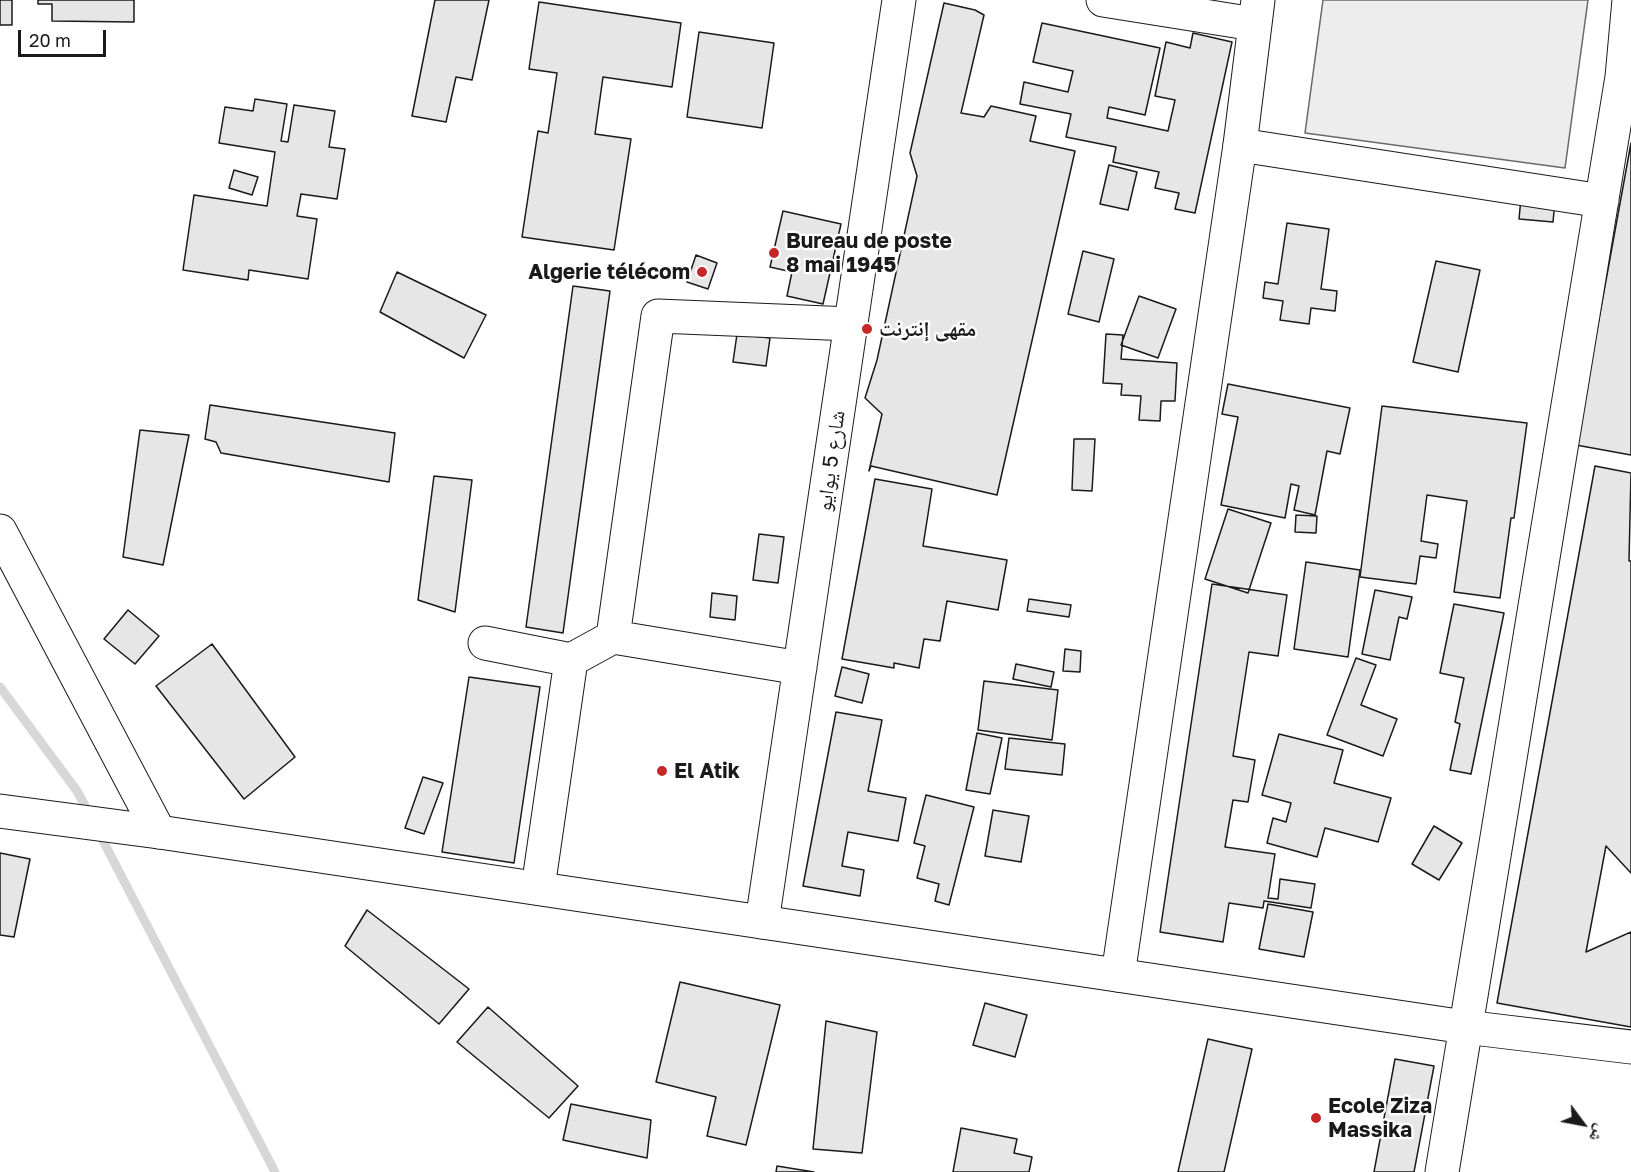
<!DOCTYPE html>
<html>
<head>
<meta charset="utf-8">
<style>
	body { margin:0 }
	#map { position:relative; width:1631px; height:1172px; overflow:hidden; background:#fff; font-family:"Golos Text","Noto Naskh Arabic",sans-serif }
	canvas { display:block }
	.north { position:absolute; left:1553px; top:1094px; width:60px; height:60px; -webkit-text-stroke:4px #fff; paint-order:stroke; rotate:122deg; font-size:16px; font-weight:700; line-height:24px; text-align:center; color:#1a1a1a }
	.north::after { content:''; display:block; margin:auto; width:21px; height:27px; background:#1a1a1a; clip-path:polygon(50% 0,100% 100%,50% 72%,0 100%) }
	.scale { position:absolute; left:18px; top:30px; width:88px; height:27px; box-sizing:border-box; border:3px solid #1a1a1a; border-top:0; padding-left:8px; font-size:18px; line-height:21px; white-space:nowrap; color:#1a1a1a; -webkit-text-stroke:4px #fff; paint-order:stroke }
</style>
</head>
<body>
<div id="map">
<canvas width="1631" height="1172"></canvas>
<div class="north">ش</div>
<div class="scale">20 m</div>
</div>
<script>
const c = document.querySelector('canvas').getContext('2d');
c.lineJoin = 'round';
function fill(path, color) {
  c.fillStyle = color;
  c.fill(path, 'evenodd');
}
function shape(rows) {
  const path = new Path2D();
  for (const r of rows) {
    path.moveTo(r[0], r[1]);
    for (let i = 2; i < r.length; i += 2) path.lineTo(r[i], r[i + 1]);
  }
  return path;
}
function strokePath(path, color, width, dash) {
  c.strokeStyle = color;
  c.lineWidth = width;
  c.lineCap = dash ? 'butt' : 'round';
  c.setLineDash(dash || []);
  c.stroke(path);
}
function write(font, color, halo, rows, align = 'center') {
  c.font = font + ' "Golos Text","Noto Naskh Arabic",sans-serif';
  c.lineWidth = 4.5;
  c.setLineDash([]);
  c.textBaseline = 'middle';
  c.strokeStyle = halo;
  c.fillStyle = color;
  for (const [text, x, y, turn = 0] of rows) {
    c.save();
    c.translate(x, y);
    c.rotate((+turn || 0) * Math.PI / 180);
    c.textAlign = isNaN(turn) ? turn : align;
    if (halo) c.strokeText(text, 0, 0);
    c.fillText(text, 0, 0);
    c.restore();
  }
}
const built = shape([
	[1323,0,1588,0,1565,168,1305,133,1323,0]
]);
fill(built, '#ededed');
strokePath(built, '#6a6a6a', 1.5);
strokePath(shape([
	[0,687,77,791,90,815],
	[99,833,275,1172]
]), '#d7d7d7', 9);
const building = shape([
	[0,0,12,0,12,25,0,25,0,0],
	[38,0,134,0,134,22,52,21,52,4,38,4,38,0],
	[435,0,489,0,472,80,456,77,446,122,412,116,435,0],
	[539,2,681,23,672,87,603,77,595,134,631,139,614,250,522,237,538,131,548,133,557,73,529,69,539,2],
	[944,3,975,10,984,15,961,113,984,117,991,106,1036,116,1030,141,1075,151,997,495,871,466,869,471,882,414,865,398,877,360,917,176,910,153,944,3],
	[1042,23,1160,48,1145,115,1109,107,1107,118,1168,131,1175,100,1155,96,1166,42,1190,48,1193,33,1232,42,1195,213,1175,209,1179,193,1155,188,1159,172,1113,162,1116,147,1066,137,1071,114,1020,104,1024,82,1068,92,1073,71,1033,62,1042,23],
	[699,32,774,43,762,128,687,117,699,32],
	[255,99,287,104,281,141,288,142,294,105,335,111,329,147,345,149,337,199,301,194,297,216,317,219,308,279,249,270,248,280,183,270,194,195,267,206,275,152,219,143,225,107,253,111,255,99],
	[1631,143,1631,455,1576,445,1631,143],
	[1109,165,1137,172,1128,210,1100,204,1109,165],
	[234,170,258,177,252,195,229,188,234,170],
	[1521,198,1555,201,1553,222,1519,219,1521,198],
	[783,211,841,224,823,304,787,296,792,272,770,267,783,211],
	[1287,223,1329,229,1321,289,1337,291,1335,311,1311,308,1309,324,1280,320,1283,301,1263,298,1265,282,1278,284,1287,223],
	[1083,251,1114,259,1099,322,1068,314,1083,251],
	[696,255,717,263,708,289,687,282,696,255],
	[1436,261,1480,270,1458,372,1413,362,1436,261],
	[397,272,486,315,464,358,380,312,397,272],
	[573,286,610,291,563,633,526,627,573,286],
	[1139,296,1176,309,1158,358,1121,345,1139,296],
	[737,334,770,338,766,366,733,362,737,334],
	[1106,334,1123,335,1121,359,1177,363,1175,401,1161,401,1160,421,1139,420,1141,396,1121,395,1122,384,1103,383,1106,334],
	[1228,384,1350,408,1340,454,1327,451,1315,515,1294,510,1299,486,1291,484,1285,518,1221,505,1238,417,1222,414,1228,384],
	[210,405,395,433,389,482,221,453,216,442,205,439,210,405],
	[1382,406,1527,423,1514,518,1511,518,1500,598,1454,592,1467,501,1427,495,1421,541,1438,544,1436,558,1420,556,1416,584,1360,577,1382,406],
	[140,430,189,435,163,565,123,557,140,430],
	[1074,439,1095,439,1092,491,1072,490,1074,439],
	[1595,466,1631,473,1629,561,1631,561,1631,873,1606,846,1586,952,1631,932,1631,1027,1497,1003,1595,466],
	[434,476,472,480,455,612,418,600,434,476],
	[875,479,932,489,923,546,1007,560,998,610,947,601,940,641,924,639,919,668,894,663,894,668,842,659,875,479],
	[1228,509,1271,523,1248,593,1205,579,1228,509],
	[1296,515,1317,516,1316,533,1295,532,1296,515],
	[759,534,784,537,778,583,753,580,759,534],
	[1306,562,1360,570,1348,657,1294,649,1306,562],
	[1212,584,1287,595,1278,656,1249,652,1233,756,1255,760,1248,802,1233,800,1225,847,1275,854,1268,898,1278,899,1280,879,1315,884,1311,908,1264,901,1263,908,1229,903,1223,942,1160,932,1212,584],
	[1375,590,1412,597,1407,619,1399,617,1390,660,1362,654,1375,590],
	[712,593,737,596,735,620,710,617,712,593],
	[1029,599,1071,605,1069,617,1027,611,1029,599],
	[1454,604,1504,613,1471,774,1450,770,1460,724,1455,722,1464,678,1440,673,1454,604],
	[128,610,159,636,135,664,104,639,128,610],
	[212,644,295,757,244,799,156,686,212,644],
	[1065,649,1081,651,1080,672,1063,671,1065,649],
	[1356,658,1376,665,1361,705,1397,719,1383,756,1327,735,1356,658],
	[1016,664,1054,672,1051,687,1013,679,1016,664],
	[842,667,869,674,862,703,835,696,842,667],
	[469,677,540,687,514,863,442,852,469,677],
	[984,681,1058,690,1052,740,978,730,984,681],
	[836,712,882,720,868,791,906,798,898,841,848,832,842,866,864,870,860,896,803,886,836,712],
	[977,733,1002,738,990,794,966,790,977,733],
	[1279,734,1343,750,1334,783,1391,798,1378,842,1325,828,1317,857,1267,843,1273,818,1286,822,1291,803,1262,795,1279,734],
	[1009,738,1065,744,1062,775,1005,769,1009,738],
	[423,777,443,783,424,834,405,828,423,777],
	[926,795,974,807,949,905,935,901,939,884,917,878,925,846,914,843,926,795],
	[993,810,1029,816,1021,862,985,856,993,810],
	[1434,826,1462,843,1439,880,1412,864,1434,826],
	[0,853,30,859,14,937,0,935,0,853],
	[1268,904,1313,912,1304,957,1259,949,1268,904],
	[367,910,469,989,439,1024,345,946,367,910],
	[680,982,780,1005,746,1145,707,1136,716,1097,656,1082,680,982],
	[985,1003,1027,1015,1015,1057,973,1045,985,1003],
	[488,1007,578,1086,549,1118,457,1042,488,1007],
	[826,1021,877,1032,862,1153,813,1149,826,1021],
	[1208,1039,1252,1049,1224,1172,1178,1172,1208,1039],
	[1395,1059,1434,1066,1414,1172,1374,1172,1395,1059],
	[571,1104,651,1120,647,1158,563,1140,571,1104],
	[961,1128,1017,1139,1014,1153,1032,1157,1029,1172,953,1172,961,1128],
	[777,1166,814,1172,776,1172,777,1166]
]);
fill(building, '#e6e6e6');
strokePath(building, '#1a1a1a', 1.5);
const minor = shape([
	[0,531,159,832],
	[613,637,658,316,851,324],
	[485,643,571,660,613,637,800,668],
	[538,888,571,660],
	[762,922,899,0],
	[1118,975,1240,145],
	[1465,1027,1631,1047]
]);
const major = shape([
	[1103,0,1254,24],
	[1258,0,1240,145,1602,201],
	[0,811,159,832,1465,1027],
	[1442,1172,1622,77,1629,0]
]);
strokePath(minor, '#1a1a1a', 35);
strokePath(major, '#1a1a1a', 35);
strokePath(minor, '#fff', 33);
strokePath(major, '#fff', 33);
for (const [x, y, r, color] of [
	[774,253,6,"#c62828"],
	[702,272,6,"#c62828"],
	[867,329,6,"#c62828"],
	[662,771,6,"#c62828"],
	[1316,1118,6,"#c62828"]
]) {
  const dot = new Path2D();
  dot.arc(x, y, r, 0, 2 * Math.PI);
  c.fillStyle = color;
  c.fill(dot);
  strokePath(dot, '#fff', 2);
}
write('bold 21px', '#1a1a1a', '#fff', [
	["Bureau de poste",786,241],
	["8 mai 1945",786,265],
	["Algerie télécom",690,272,"right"],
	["مقهى إنترنت",879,329],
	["El Atik",674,771],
	["Ecole Ziza",1328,1106],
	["Massika",1328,1130]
], 'left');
write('21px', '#1a1a1a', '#fff', [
	["شارع 5 يوايو",831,461,-82]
]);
</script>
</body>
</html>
